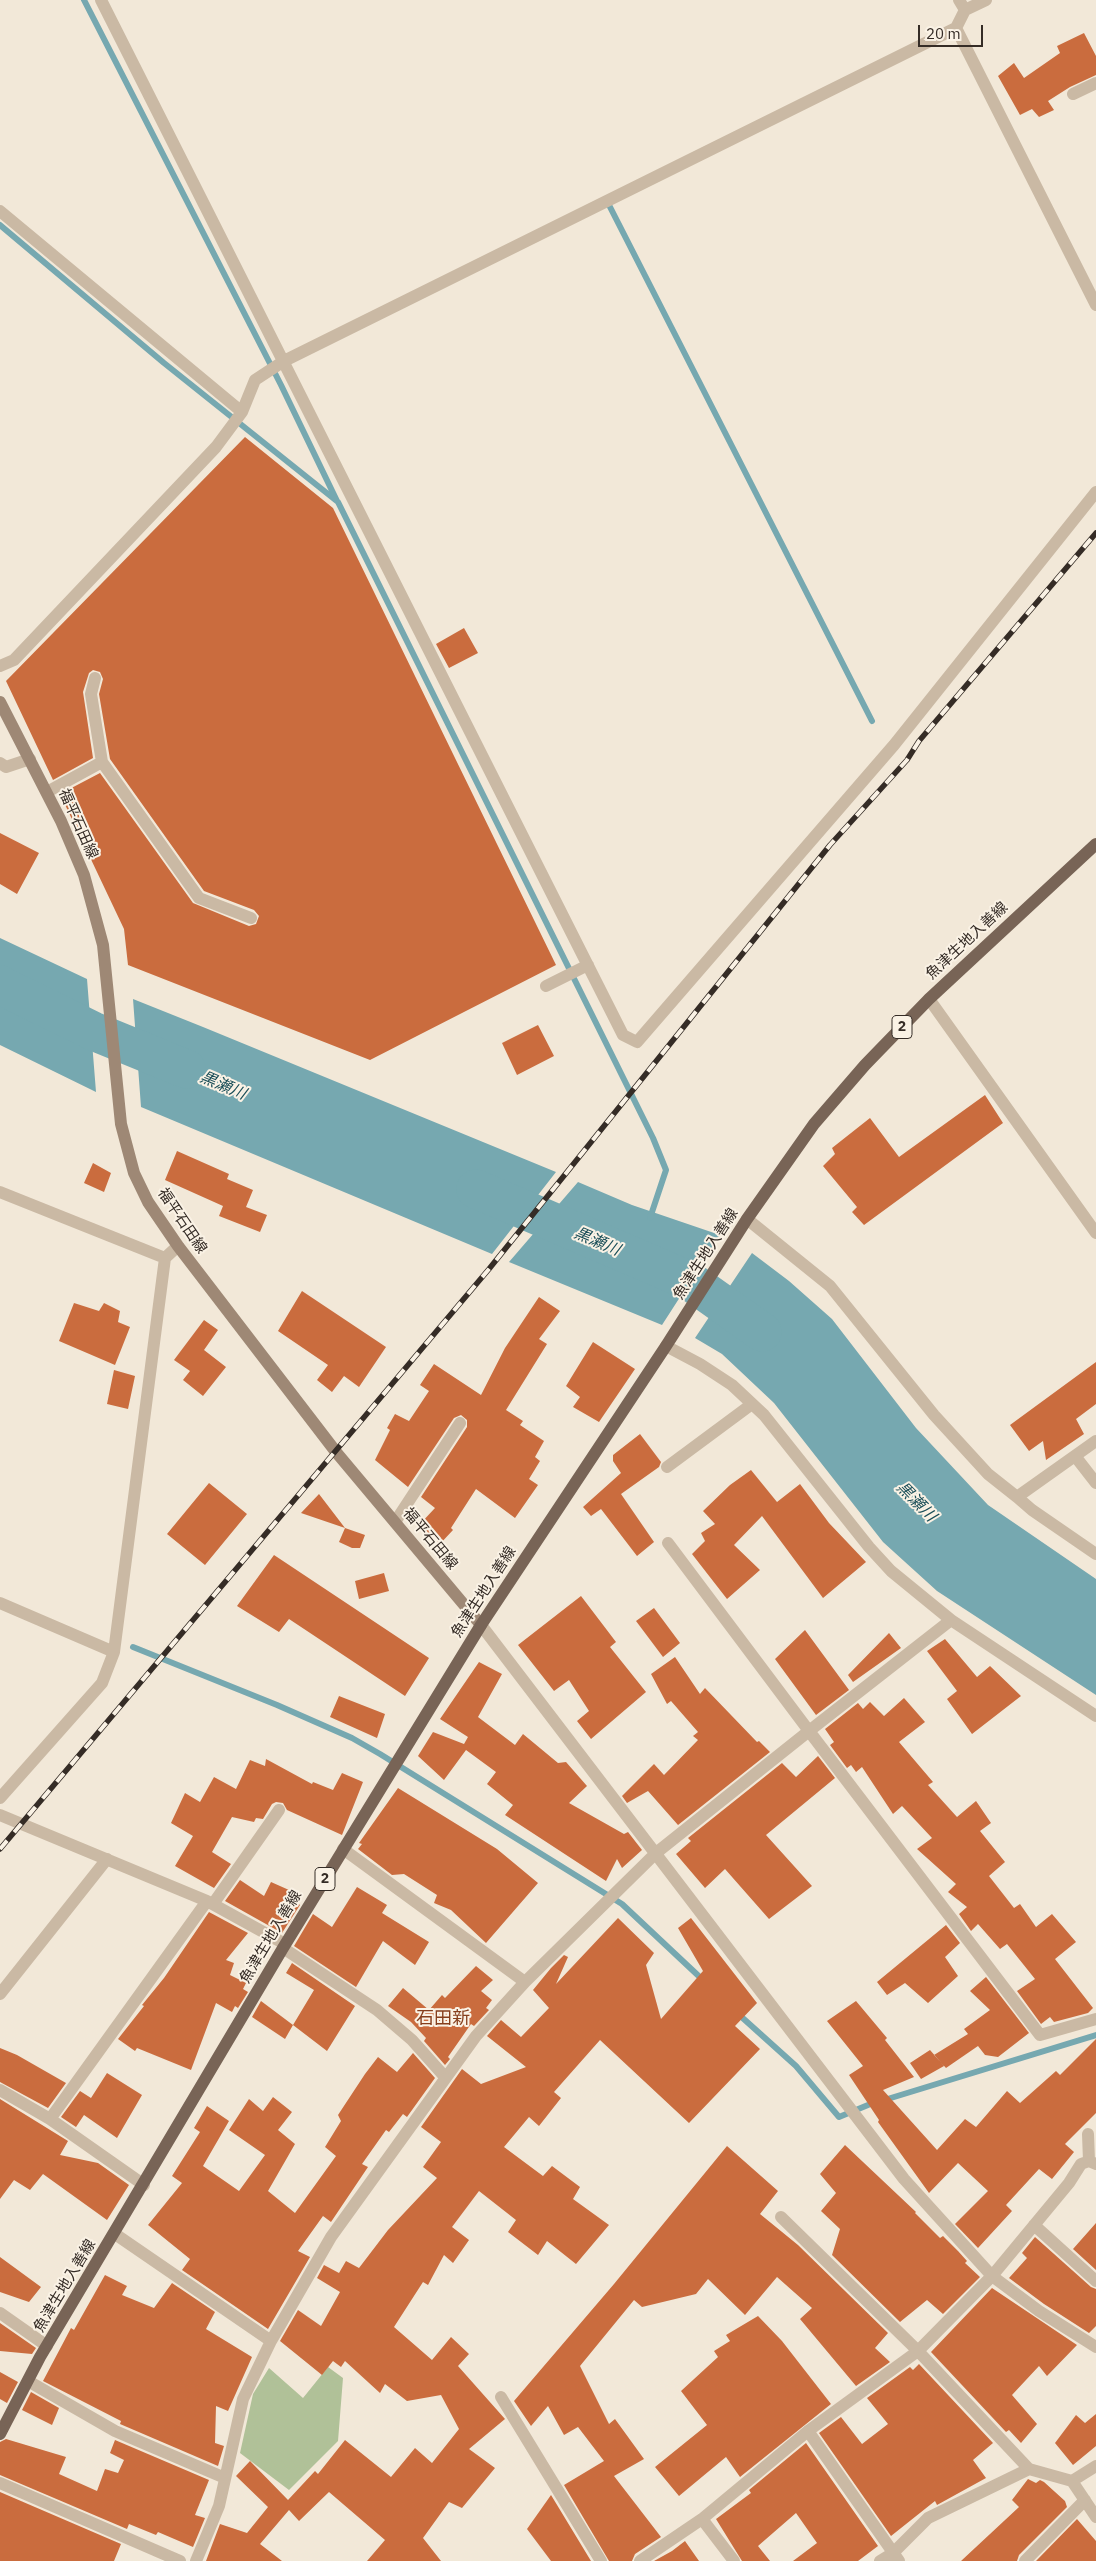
<!DOCTYPE html>
<html>
<head>
<meta charset="utf-8">
<style>
	body { margin:0 }
	#map { position:relative; width:1096px; height:2561px; overflow:hidden; background:#f2e8d8; font-family:"IBM Plex Sans",sans-serif }
	canvas { display:block }
	.scale { position:absolute; left:918px; top:25px; width:65px; height:22px; box-sizing:border-box; border:2px solid #352c26; border-top:0; padding-left:6px; font-size:15px; line-height:18px; white-space:nowrap; color:#352c26; -webkit-text-stroke:4px #faf2e5; paint-order:stroke }
</style>
</head>
<body>
<div id="map">
<canvas width="1096" height="2561"></canvas>
<div class="scale">20 m</div>
</div>
<script>
const c = document.querySelector('canvas').getContext('2d');
c.lineJoin = 'round';
function fill(path, color) {
  c.fillStyle = color;
  c.fill(path, 'evenodd');
}
function shape(rows) {
  const path = new Path2D();
  for (const r of rows) {
    path.moveTo(r[0], r[1]);
    for (let i = 2; i < r.length; i += 2) path.lineTo(r[i], r[i + 1]);
  }
  return path;
}
function strokePath(path, color, width, dash) {
  c.strokeStyle = color;
  c.lineWidth = width;
  c.lineCap = dash ? 'butt' : 'round';
  c.setLineDash(dash || []);
  c.stroke(path);
}
function write(font, color, halo, rows, align = 'center') {
  c.font = font + ' "IBM Plex Sans","Noto Sans JP",sans-serif';
  c.lineWidth = 4;
  c.setLineDash([]);
  c.textBaseline = 'middle';
  c.strokeStyle = halo;
  c.fillStyle = color;
  for (const [text, x, y, turn = 0] of rows) {
    c.save();
    c.translate(x, y);
    c.rotate((+turn || 0) * Math.PI / 180);
    c.textAlign = isNaN(turn) ? turn : align;
    if (halo) c.strokeText(text, 0, 0);
    c.fillText(text, 0, 0);
    c.restore();
  }
}
fill(shape([
	[328,2367,343,2378,338,2441,289,2490,240,2453,253,2394,269,2368,303,2398]
]), '#b0c198');
fill(shape([
	[0,938,87,979,96,1092,0,1045],
	[133,999,203,1027,556,1172,492,1254,141,1107],
	[578,1182,632,1205,720,1235,662,1325,509,1262],
	[752,1253,789,1281,832,1319,916,1428,988,1505,1096,1579,1096,1695,937,1591,883,1542,774,1403,722,1354,695,1338]
]), '#76a8b0');
strokePath(shape([
	[84,0,281,385,337,501],
	[608,203,872,721],
	[0,225,164,363,338,502,653,1138,666,1170,650,1218],
	[133,1647,277,1705,352,1738,380,1754,622,1904,704,1981],
	[736,2012,796,2066,839,2117,868,2105,1096,2035]
]), '#76a8b0', 6);
strokePath(shape([
	[0,985,93,1031,186,1069],
	[476,1189,690,1281,762,1332]
]), '#76a8b0', 39);
fill(shape([
	[1084,33,1096,56,1096,75,1070,87,1048,101,1054,110,1039,117,1032,109,1020,115,998,76,1014,63,1024,78,1060,53,1057,46],
	[245,437,333,508,556,965,370,1060,128,965,124,929,60,794,100,773,193,903,249,926,256,924,259,916,254,910,204,891,110,759,99,694,103,679,100,672,93,670,89,673,83,692,93,758,53,780,6,681],
	[464,628,478,653,449,668,436,644],
	[0,833,39,853,17,894,0,884],
	[538,1025,554,1056,517,1075,502,1043],
	[985,1095,1003,1123,864,1225,852,1212,857,1207,823,1166,835,1154,832,1148,870,1118,899,1157],
	[177,1151,229,1174,227,1179,253,1190,246,1207,267,1215,260,1232,219,1216,223,1206,165,1180],
	[93,1163,111,1173,104,1192,84,1183],
	[302,1291,386,1347,359,1387,344,1376,332,1392,317,1380,328,1365,278,1331],
	[539,1297,560,1311,539,1339,547,1344,506,1410,523,1421,520,1425,544,1441,535,1457,540,1461,529,1479,538,1485,515,1518,476,1489,451,1528,453,1530,439,1545,420,1524,435,1508,421,1497,467,1427,467,1420,461,1415,454,1418,408,1487,375,1460,390,1430,387,1428,395,1414,409,1421,429,1391,420,1385,434,1364,481,1395,505,1348],
	[74,1303,99,1311,104,1303,120,1311,118,1322,130,1327,115,1365,59,1341],
	[204,1320,218,1330,204,1350,226,1367,203,1396,183,1380,190,1371,174,1360],
	[593,1342,635,1369,599,1422,573,1407,580,1397,566,1386],
	[1096,1362,1096,1404,1076,1419,1084,1434,1046,1460,1043,1441,1029,1451,1010,1425],
	[114,1370,135,1376,128,1409,107,1404],
	[640,1434,661,1462,659,1467,621,1494,654,1542,637,1556,601,1509,591,1516,583,1507,621,1473,613,1461,613,1455],
	[751,1470,777,1502,800,1484,829,1523,866,1562,823,1598,762,1516,734,1545,760,1570,727,1599,692,1554,705,1541,701,1533,715,1524,703,1511,730,1485],
	[209,1483,247,1514,205,1565,167,1534],
	[319,1494,345,1528,301,1513],
	[345,1528,365,1535,360,1548,352,1548,339,1542],
	[274,1555,429,1658,405,1696,289,1619,279,1632,237,1606],
	[384,1573,389,1591,359,1599,355,1581],
	[581,1596,616,1642,610,1647,646,1692,591,1739,577,1721,589,1711,569,1680,554,1691,518,1645],
	[654,1608,680,1643,663,1657,636,1621],
	[805,1630,849,1690,816,1715,775,1659],
	[889,1633,901,1648,853,1682,848,1675],
	[945,1639,977,1677,990,1666,1021,1696,972,1734,947,1699,957,1691,927,1651],
	[675,1657,700,1694,705,1688,757,1742,759,1741,770,1752,678,1825,648,1791,627,1803,622,1796,654,1764,664,1775,698,1740,693,1736,698,1732,671,1701,667,1704,651,1674],
	[479,1662,502,1674,478,1717,515,1745,523,1734,558,1763,566,1762,587,1786,569,1803,624,1834,628,1832,642,1850,622,1868,617,1859,606,1881,505,1815,513,1805,487,1784,496,1772,466,1750,444,1780,418,1756,433,1732,464,1744,468,1737,440,1719],
	[339,1696,385,1714,377,1738,330,1717],
	[904,1698,925,1722,899,1742,933,1782,928,1785,957,1817,976,1801,991,1823,980,1831,1005,1862,989,1876,1014,1908,1020,1904,1036,1927,1052,1914,1076,1942,1055,1959,1093,2008,1088,2013,1054,2022,1050,2017,1041,2024,1017,1991,1035,1979,1007,1944,1000,1949,978,1924,971,1931,959,1914,967,1907,948,1892,956,1884,917,1849,932,1838,902,1806,893,1814,862,1767,856,1772,851,1765,847,1768,830,1745,834,1742,825,1729,858,1703,863,1709,870,1702,884,1716],
	[818,1756,835,1778,766,1835,812,1886,769,1919,725,1869,705,1888,676,1854,691,1841,688,1838,782,1763,796,1777],
	[266,1759,312,1784,313,1782,333,1790,342,1773,363,1782,342,1835,287,1810,283,1803,276,1802,272,1804,263,1819,256,1818,254,1822,232,1817,212,1852,231,1864,214,1888,175,1866,193,1836,171,1823,185,1793,200,1802,214,1777,236,1789,250,1760,265,1766],
	[398,1788,497,1849,538,1883,486,1943,451,1910,434,1903,437,1895,404,1874,392,1875,358,1849,362,1844,359,1843],
	[240,1880,264,1896,271,1882,298,1894,295,1901,300,1905,282,1933,225,1901],
	[357,1887,387,1905,382,1913,429,1942,415,1965,383,1941,356,1987,294,1946,313,1914,332,1927],
	[209,1912,248,1933,226,1960,234,1963,230,1975,246,1983,243,1989,248,1992,238,2008,235,2006,232,2012,216,2003,191,2070,137,2048,135,2051,118,2039,144,2006,142,2005,164,1978],
	[618,1918,654,1953,646,1965,661,2019,703,1971,678,1928,691,1918,757,2003,735,2026,760,2049,689,2123,600,2040,554,2092,561,2098,539,2126,529,2117,504,2147,543,2176,552,2166,580,2187,573,2199,609,2225,576,2264,547,2241,538,2255,508,2232,516,2220,479,2191,452,2227,469,2240,453,2263,444,2255,428,2285,423,2282,394,2327,432,2360,451,2337,469,2354,458,2366,505,2419,469,2449,495,2468,462,2508,449,2502,423,2538,441,2561,367,2561,385,2540,329,2492,299,2521,289,2510,260,2544,282,2561,206,2561,220,2524,247,2533,268,2507,236,2476,250,2461,288,2500,315,2471,318,2474,345,2440,391,2477,415,2448,432,2463,459,2429,441,2395,407,2401,385,2384,380,2393,345,2361,341,2367,333,2361,322,2375,280,2341,298,2310,321,2326,340,2292,317,2278,324,2265,339,2273,346,2261,359,2268,388,2230,437,2178,423,2167,441,2142,421,2127,462,2069,481,2084,526,2067,487,2036,501,2020,521,2037,549,2008,533,1990,551,1968,564,1955,568,1957,556,1984],
	[946,1925,960,1943,945,1957,958,1976,928,2003,905,1983,887,1995,877,1982],
	[292,1963,355,2006,327,2051,293,2025,314,1990,286,1973],
	[476,1966,493,1980,481,1991,492,2000,486,2008,489,2010,474,2026,471,2024,448,2057,450,2059,445,2065,424,2041,426,2038,411,2022,388,2006,403,1988,429,2010,442,1995,445,1998],
	[986,1977,1029,2033,998,2057,985,2055,978,2046,946,2068,934,2055,968,2034,964,2029,990,2010,970,1991],
	[261,2001,293,2025,285,2039,252,2017],
	[856,2001,887,2038,885,2040,914,2077,883,2090,937,2150,965,2119,976,2127,1007,2091,1020,2103,1056,2071,1060,2075,1096,2039,1096,2113,1065,2144,1074,2152,1052,2179,1039,2169,1006,2205,1012,2211,978,2248,955,2224,988,2191,958,2163,929,2193,878,2122,879,2120,849,2075,863,2066,827,2021],
	[0,2048,17,2055,66,2083,48,2108,0,2082],
	[930,2050,944,2066,921,2079,910,2063],
	[413,2053,435,2078,407,2117,403,2114,389,2132,386,2130,362,2164,368,2167,331,2222,323,2216,298,2251,310,2257,268,2329,182,2270,190,2259,148,2225,182,2183,172,2176,200,2132,194,2128,207,2106,229,2121,203,2166,239,2191,265,2155,229,2130,249,2099,263,2111,273,2097,292,2112,278,2130,295,2144,268,2191,295,2213,336,2156,325,2147,341,2121,338,2115,365,2074,378,2057,397,2072],
	[107,2073,142,2095,117,2138,84,2115,76,2127,61,2117,80,2091,91,2098],
	[0,2099,68,2141,60,2155,98,2163,129,2185,107,2220,43,2174,30,2190,14,2180,0,2199],
	[845,2145,916,2212,915,2213,940,2238,943,2236,958,2251,967,2261,965,2263,980,2277,943,2314,927,2300,900,2322,832,2255,840,2229,821,2211,836,2193,820,2174],
	[727,2146,778,2191,760,2214,798,2245,888,2333,875,2348,890,2362,856,2386,800,2319,812,2308,777,2277,745,2315,708,2279,696,2294,642,2307,634,2300,580,2366,609,2424,615,2419,644,2459,614,2476,661,2537,635,2554,632,2561,609,2561,564,2485,604,2461,578,2427,564,2435,548,2406,531,2426,514,2401,614,2284],
	[1096,2223,1096,2270,1073,2249],
	[1035,2237,1091,2287,1096,2289,1096,2326,1089,2333,1044,2304,1009,2278,1027,2258,1022,2253],
	[0,2257,41,2287,29,2302,0,2292],
	[105,2275,127,2286,122,2295,154,2308,172,2283,215,2312,206,2329,252,2357,228,2411,216,2406,215,2443,224,2446,218,2466,120,2424,121,2421,43,2381,71,2328,74,2330],
	[992,2288,1077,2345,1047,2376,1039,2366,1012,2395,1037,2424,1021,2443,1009,2430,1006,2432,931,2352],
	[758,2316,782,2341,831,2404,740,2477,726,2457,679,2496,655,2467,707,2425,681,2391,718,2357,714,2351,730,2341,726,2335],
	[0,2323,36,2348,32,2354,0,2351],
	[919,2364,993,2443,973,2460,986,2478,937,2505,935,2501,891,2536,819,2433,841,2417,862,2444,888,2424,867,2398,910,2367,913,2370],
	[0,2372,18,2382,7,2403,0,2399],
	[31,2392,59,2408,52,2425,22,2410],
	[1096,2414,1096,2446,1073,2465,1055,2443,1076,2415,1085,2423],
	[6,2439,66,2457,59,2474,97,2491,105,2469,118,2473,124,2460,110,2453,115,2440,209,2480,195,2515,205,2518,193,2547,158,2532,156,2535,129,2524,127,2529,0,2475,0,2442],
	[806,2443,878,2546,858,2561,793,2561,817,2543,796,2513,758,2546,770,2561,742,2561,716,2519,751,2493,749,2490],
	[1028,2479,1036,2483,1040,2480,1044,2482,1065,2501,1067,2507,1019,2555,1017,2561,961,2561,1019,2507,1012,2500],
	[0,2492,121,2544,114,2561,0,2561],
	[551,2495,591,2561,551,2561,527,2529],
	[1077,2519,1096,2541,1096,2561,1036,2561],
	[685,2541,699,2561,654,2561,672,2551]
]), '#ca6c3e');
strokePath(shape([
	[101,0,623,1035,637,1042,894,745,1096,492],
	[965,10,986,0],
	[956,28,1096,305],
	[1073,94,1096,83],
	[0,211,242,412,255,380,284,361,956,28,965,10,959,0],
	[0,666,14,660,216,447,242,412],
	[95,678,91,694,102,762],
	[0,763,6,767,30,759],
	[47,792,102,762,199,898,251,918],
	[546,986,588,965],
	[929,999,1096,1233],
	[0,1192,165,1258,178,1246],
	[747,1219,830,1286,934,1415,988,1474,1017,1497,1096,1441],
	[666,1346,700,1364,732,1385,764,1415,869,1547,891,1571,951,1620,809,1731,1040,2035,1096,2019],
	[1075,1456,1096,1483],
	[667,1467,752,1404],
	[1017,1497,1032,1510,1096,1554],
	[395,1522,460,1423],
	[0,1603,114,1652],
	[951,1620,1096,1716],
	[481,1625,904,2179,992,2276,1039,2311,1096,2347],
	[0,1798,102,1683,114,1652,165,1258],
	[0,1815,207,1901,285,1944],
	[343,1849,525,1982],
	[213,1904,279,1810],
	[283,1948,377,2010,412,2040,445,2077],
	[0,1994,107,1859],
	[0,2090,50,2119,144,2185],
	[50,2119,207,1901],
	[1088,2134,1089,2161],
	[781,2217,918,2351,1029,2469],
	[1034,2225,1096,2281],
	[115,2234,271,2341],
	[0,2313,47,2346],
	[28,2381,115,2431,225,2478],
	[501,2397,601,2561],
	[808,2431,899,2561],
	[1072,2481,1096,2466],
	[0,2483,180,2561],
	[702,2519,734,2561],
	[196,2561,219,2506,243,2399,271,2341,331,2237,476,2036,525,1982,656,1853,809,1731,668,1543],
	[640,2561,702,2519,808,2431,918,2351,992,2276,1069,2183,1081,2164,1089,2161,1096,2164],
	[880,2561,893,2553,928,2518,1029,2469,1072,2481,1096,2517],
	[1025,2561,1085,2500]
]), '#cab9a4', 12);
strokePath(shape([
	[0,702,61,821,84,875,103,945,121,1124,134,1173,148,1202,178,1246,336,1452,481,1625]
]), '#9e8875', 12);
strokePath(shape([
	[0,2434,40,2357,283,1948,481,1625,666,1346,747,1219,814,1124,865,1065,929,999,1096,844]
]), '#786456', 12);
const rail = shape([
	[0,1849,489,1269,830,845,907,760,919,741,1096,533]
]);
strokePath(rail, '#352c26', 5.5);
strokePath(rail, '#faf2e5', 4, [11]);
for (const [x, y, w] of [
	[902,1027,20],
	[325,1879,20]
]) {
  const box = new Path2D();
  box.roundRect(x - w / 2, y - 11.5, w, 23, 4);
  c.fillStyle = '#faf2e5';
  c.fill(box);
  strokePath(box, '#352c26', 1);
}
write('bold 14px', '#352c26', null, [
	["2",902,1027],
	["2",325,1879]
]);
write('15px', '#352c26', '#faf2e5', [
	["福平石田線",78,824,66],
	["魚津生地入善線",967,941,-43],
	["福平石田線",182,1221,56],
	["魚津生地入善線",706,1254,-57],
	["福平石田線",430,1539,50],
	["魚津生地入善線",484,1592,-57],
	["魚津生地入善線",271,1937,-59],
	["魚津生地入善線",65,2286,-59]
]);
write('italic 16px', '#1a4e58', '#faf2e5', [
	["黒瀬川",223,1086,23],
	["黒瀬川",597,1242,23],
	["黒瀬川",916,1502,45]
]);
write('18px', '#863f1d', '#faf2e5', [
	["石田新",443,2019]
]);
</script>
</body>
</html>
